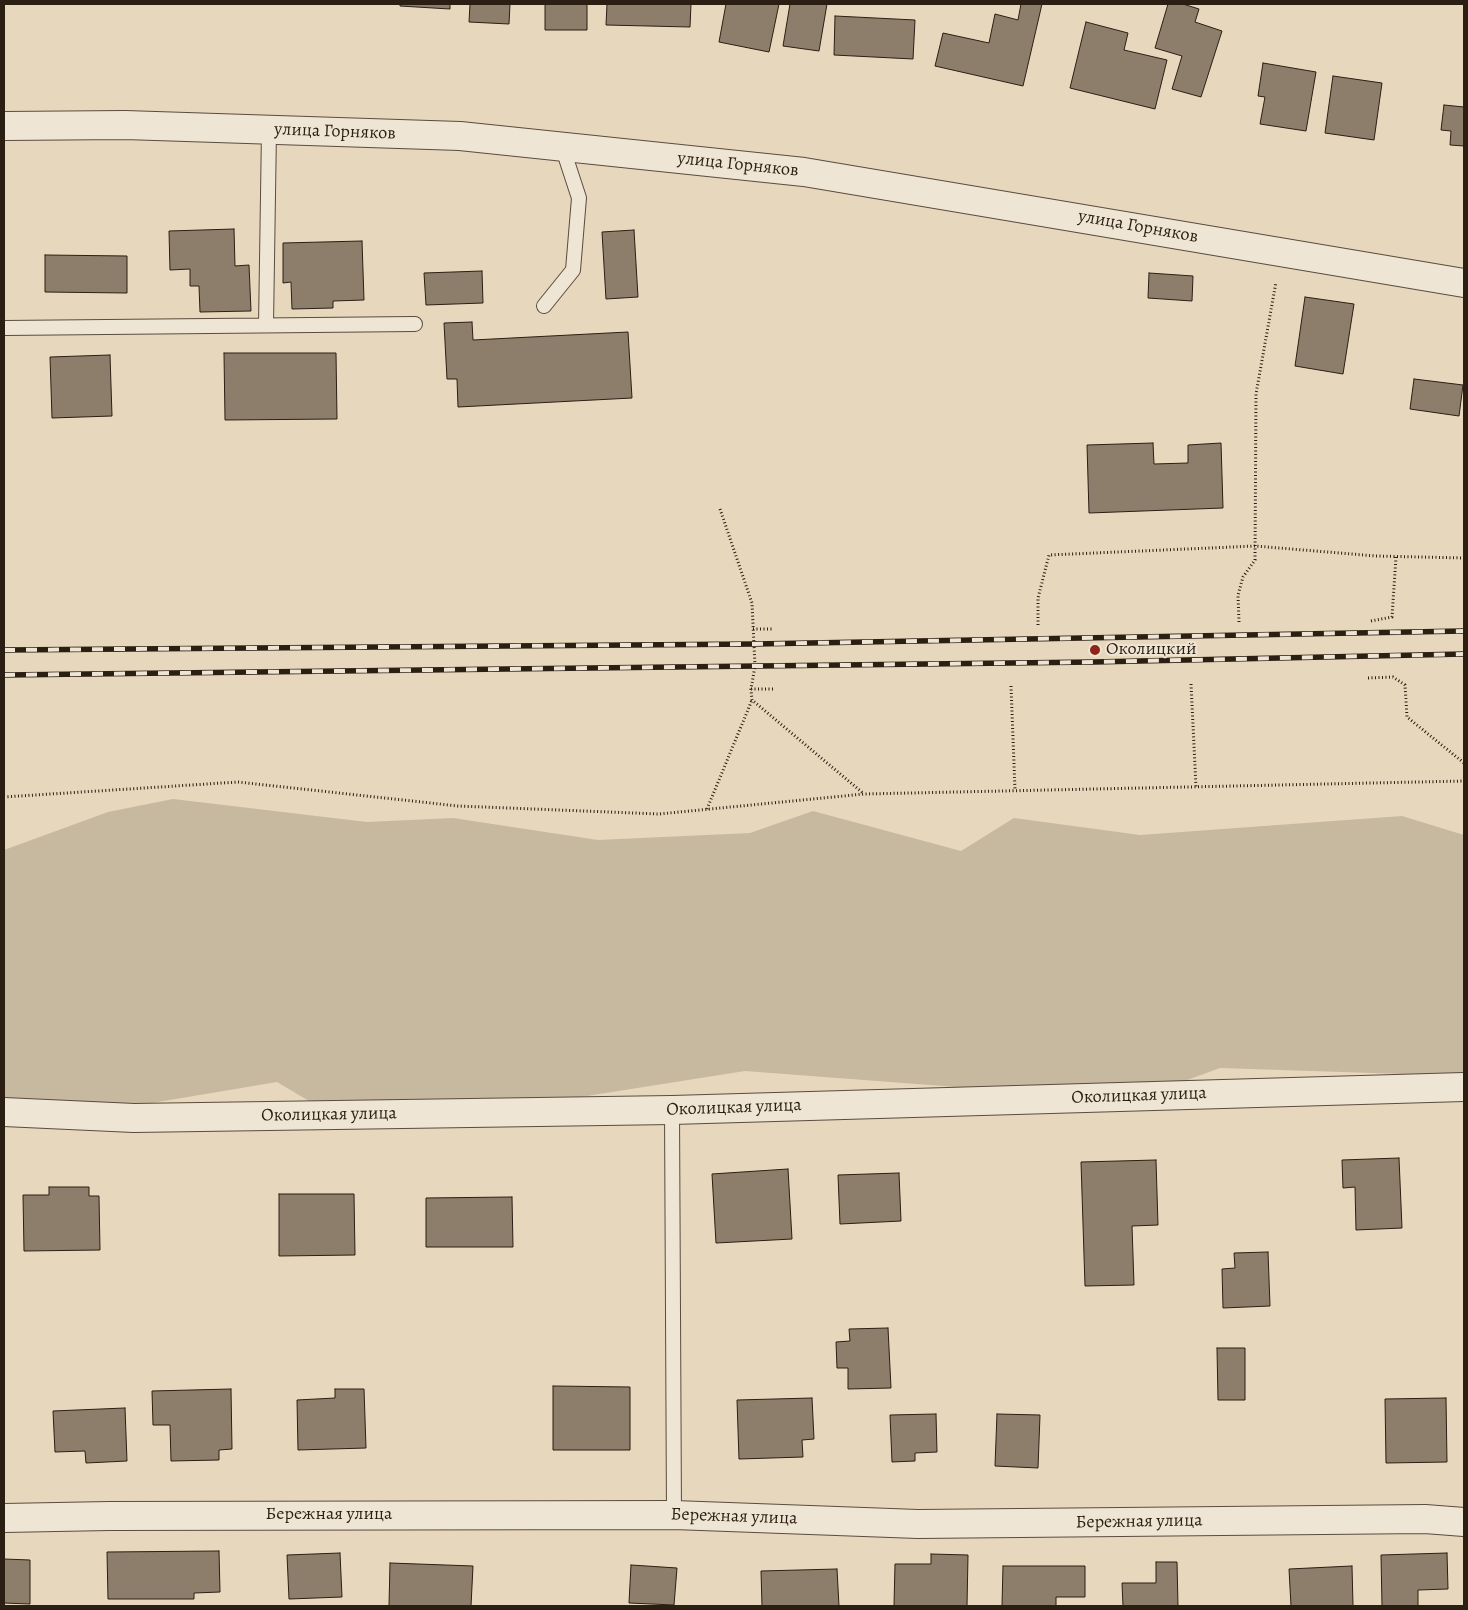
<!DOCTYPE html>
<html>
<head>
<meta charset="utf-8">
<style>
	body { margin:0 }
	#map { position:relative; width:1468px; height:1610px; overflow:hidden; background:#e7d7bd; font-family:Alegreya,serif }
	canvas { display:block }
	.frame { position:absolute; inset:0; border:5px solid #2b1e13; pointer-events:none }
</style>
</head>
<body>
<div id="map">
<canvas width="1468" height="1610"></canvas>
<div class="frame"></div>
</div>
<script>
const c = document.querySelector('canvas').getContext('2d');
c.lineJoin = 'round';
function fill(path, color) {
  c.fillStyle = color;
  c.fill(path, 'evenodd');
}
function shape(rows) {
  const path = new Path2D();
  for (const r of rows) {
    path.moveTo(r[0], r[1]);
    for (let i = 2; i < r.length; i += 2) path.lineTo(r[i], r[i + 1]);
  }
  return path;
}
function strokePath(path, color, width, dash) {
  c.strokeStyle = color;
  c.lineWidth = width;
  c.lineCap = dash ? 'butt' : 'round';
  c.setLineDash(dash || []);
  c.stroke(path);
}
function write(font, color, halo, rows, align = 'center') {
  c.font = font + ' Alegreya,serif';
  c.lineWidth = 4;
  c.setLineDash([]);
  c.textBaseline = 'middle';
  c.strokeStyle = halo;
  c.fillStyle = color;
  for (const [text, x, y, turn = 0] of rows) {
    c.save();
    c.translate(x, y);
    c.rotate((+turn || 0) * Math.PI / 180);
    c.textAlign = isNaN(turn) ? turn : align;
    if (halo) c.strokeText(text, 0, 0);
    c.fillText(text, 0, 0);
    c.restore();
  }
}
fill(shape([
	[173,799,367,822,453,818,598,840,750,833,813,811,961,851,1014,818,1140,835,1402,816,1464,835,1464,1076,1220,1068,1127,1102,943,1086,745,1071,574,1098,336,1117,277,1082,122,1108,4,1107,4,850,108,812]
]), '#c7b8a0');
const building = shape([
	[400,4,450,4,450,9,400,6,400,4],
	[470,4,510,4,509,24,469,22,470,4],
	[545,4,587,4,587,30,545,30,545,4],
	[607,4,691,4,690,27,606,25,607,4],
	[726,4,779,4,769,52,719,42,726,4],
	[790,4,827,4,819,51,783,46,790,4],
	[1021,4,1042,4,1023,86,935,66,943,33,989,43,995,14,1018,20,1021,4],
	[1168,4,1183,4,1199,9,1195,22,1222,31,1201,97,1172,89,1182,56,1155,48,1168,4],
	[835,16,915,20,913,59,834,55,835,16],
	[1086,22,1128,33,1124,50,1167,60,1155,109,1070,88,1086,22],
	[1263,63,1316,72,1306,131,1260,124,1265,97,1258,96,1263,63],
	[1333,76,1382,83,1374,140,1325,133,1333,76],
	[1444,105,1464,107,1464,146,1450,145,1451,131,1441,130,1444,105],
	[234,229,235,266,249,265,251,311,200,312,199,286,190,286,190,269,170,270,169,231,234,229],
	[634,230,638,297,606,299,602,232,634,230],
	[362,241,364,300,333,301,333,308,292,309,291,282,283,283,283,243,362,241],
	[45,255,127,256,127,293,45,292,45,255],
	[482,271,483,303,426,305,424,273,482,271],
	[1149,273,1193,276,1192,301,1148,298,1149,273],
	[1305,297,1354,304,1343,374,1295,366,1305,297],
	[472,322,473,340,628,332,632,398,458,407,457,379,447,379,444,323,472,322],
	[224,353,336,353,337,419,225,420,224,353],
	[110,355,112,416,52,418,50,357,110,355],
	[1414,379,1463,385,1459,416,1410,409,1414,379],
	[1153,443,1154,464,1188,463,1188,445,1221,443,1223,508,1089,513,1087,445,1153,443],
	[1399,1158,1402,1228,1356,1230,1355,1187,1343,1188,1342,1160,1399,1158],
	[1156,1160,1158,1225,1132,1226,1134,1285,1085,1286,1081,1162,1156,1160],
	[788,1169,792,1239,716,1243,712,1174,788,1169],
	[899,1173,901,1221,840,1224,838,1175,899,1173],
	[49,1187,89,1187,89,1196,99,1196,100,1250,24,1251,23,1195,49,1195,49,1187],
	[279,1194,354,1194,355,1255,279,1256,279,1194],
	[512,1197,513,1247,426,1247,426,1198,512,1197],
	[1268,1252,1270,1306,1223,1308,1222,1269,1235,1268,1234,1253,1268,1252],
	[888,1328,891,1388,848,1389,848,1368,837,1368,836,1342,850,1341,849,1329,888,1328],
	[1217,1348,1245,1348,1245,1400,1218,1400,1217,1348],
	[553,1386,630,1387,630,1450,553,1450,553,1386],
	[231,1389,232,1449,219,1450,219,1460,171,1461,170,1425,153,1425,152,1391,231,1389],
	[335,1389,364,1389,366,1448,298,1450,297,1400,335,1398,335,1389],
	[812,1398,814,1439,802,1440,803,1457,739,1459,737,1400,812,1398],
	[1446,1398,1447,1462,1386,1463,1385,1399,1446,1398],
	[125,1408,127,1461,86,1463,85,1451,55,1452,53,1411,125,1408],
	[936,1414,937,1452,915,1453,915,1461,892,1462,890,1415,936,1414],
	[997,1414,1040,1415,1038,1468,995,1466,997,1414],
	[219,1551,220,1592,194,1593,194,1599,108,1599,107,1552,219,1551],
	[340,1553,342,1597,289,1599,287,1555,340,1553],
	[1447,1553,1448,1589,1418,1590,1418,1606,1382,1606,1381,1555,1447,1553],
	[931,1554,968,1555,967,1606,894,1606,895,1564,931,1564,931,1554],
	[4,1559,30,1560,30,1604,4,1603,4,1559],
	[1156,1562,1177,1562,1178,1606,1123,1606,1122,1583,1156,1583,1156,1562],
	[390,1563,473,1566,471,1606,389,1606,390,1563],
	[631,1565,677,1568,674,1605,629,1603,631,1565],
	[1003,1566,1085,1566,1085,1597,1056,1597,1056,1606,1002,1606,1003,1566],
	[1352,1566,1353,1606,1291,1606,1289,1569,1352,1566],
	[837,1569,839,1606,762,1606,761,1571,837,1569]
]);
fill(building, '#8d7e6b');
strokePath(building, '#2b1e13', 1);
const service = shape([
	[544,306,573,270,579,198,562,146],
	[266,325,269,130],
	[4,328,415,324],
	[672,1110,674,1515]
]);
const minor = shape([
	[4,126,125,125,460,136,804,172,1464,283],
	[4,1112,134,1118,672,1110,1464,1087],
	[4,1518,109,1516,674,1515,918,1524,1425,1519,1464,1522]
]);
strokePath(service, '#5a4c3e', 16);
strokePath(minor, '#5a4c3e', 30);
strokePath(shape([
	[720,509,752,603,755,666,751,689,752,700,864,794],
	[1371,621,1392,617,1396,557],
	[1239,622,1238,595,1243,577,1255,560,1256,394,1276,282],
	[1038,625,1038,598,1049,555,1255,546,1376,556,1464,558],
	[753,629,774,629],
	[1368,678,1393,677,1405,685,1407,717,1464,763],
	[1191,684,1196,787],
	[1011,686,1015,790],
	[751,689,775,689],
	[4,797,238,782,458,806,659,814,864,794,1464,781],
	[707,809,752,700]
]), '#2b1e13', 3, [1, 2.5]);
strokePath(service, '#efe5d4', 14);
strokePath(minor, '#efe5d4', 28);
const rail = shape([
	[4,650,755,644,1464,631],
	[4,675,1094,662,1464,654]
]);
strokePath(rail, '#2b1e13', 5.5);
strokePath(rail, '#efe5d4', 4, [11]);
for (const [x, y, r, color] of [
	[1095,650,6,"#8f2418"]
]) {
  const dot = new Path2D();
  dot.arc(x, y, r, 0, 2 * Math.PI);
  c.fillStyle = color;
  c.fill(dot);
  strokePath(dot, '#efe5d4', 2);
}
write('18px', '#2b1e13', '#efe5d4', [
	["улица Горняков",335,132,2],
	["улица Горняков",738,165,6],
	["улица Горняков",1138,227,10],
	["Околицкая улица",1139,1096,-2],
	["Околицкая улица",734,1108,-2],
	["Околицкая улица",329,1115,-1],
	["Бережная улица",329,1515],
	["Бережная улица",734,1517,2],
	["Бережная улица",1139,1522,-1]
]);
write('18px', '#2b1e13', '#efe5d4', [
	["Околицкий",1106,650]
], 'left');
</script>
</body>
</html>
